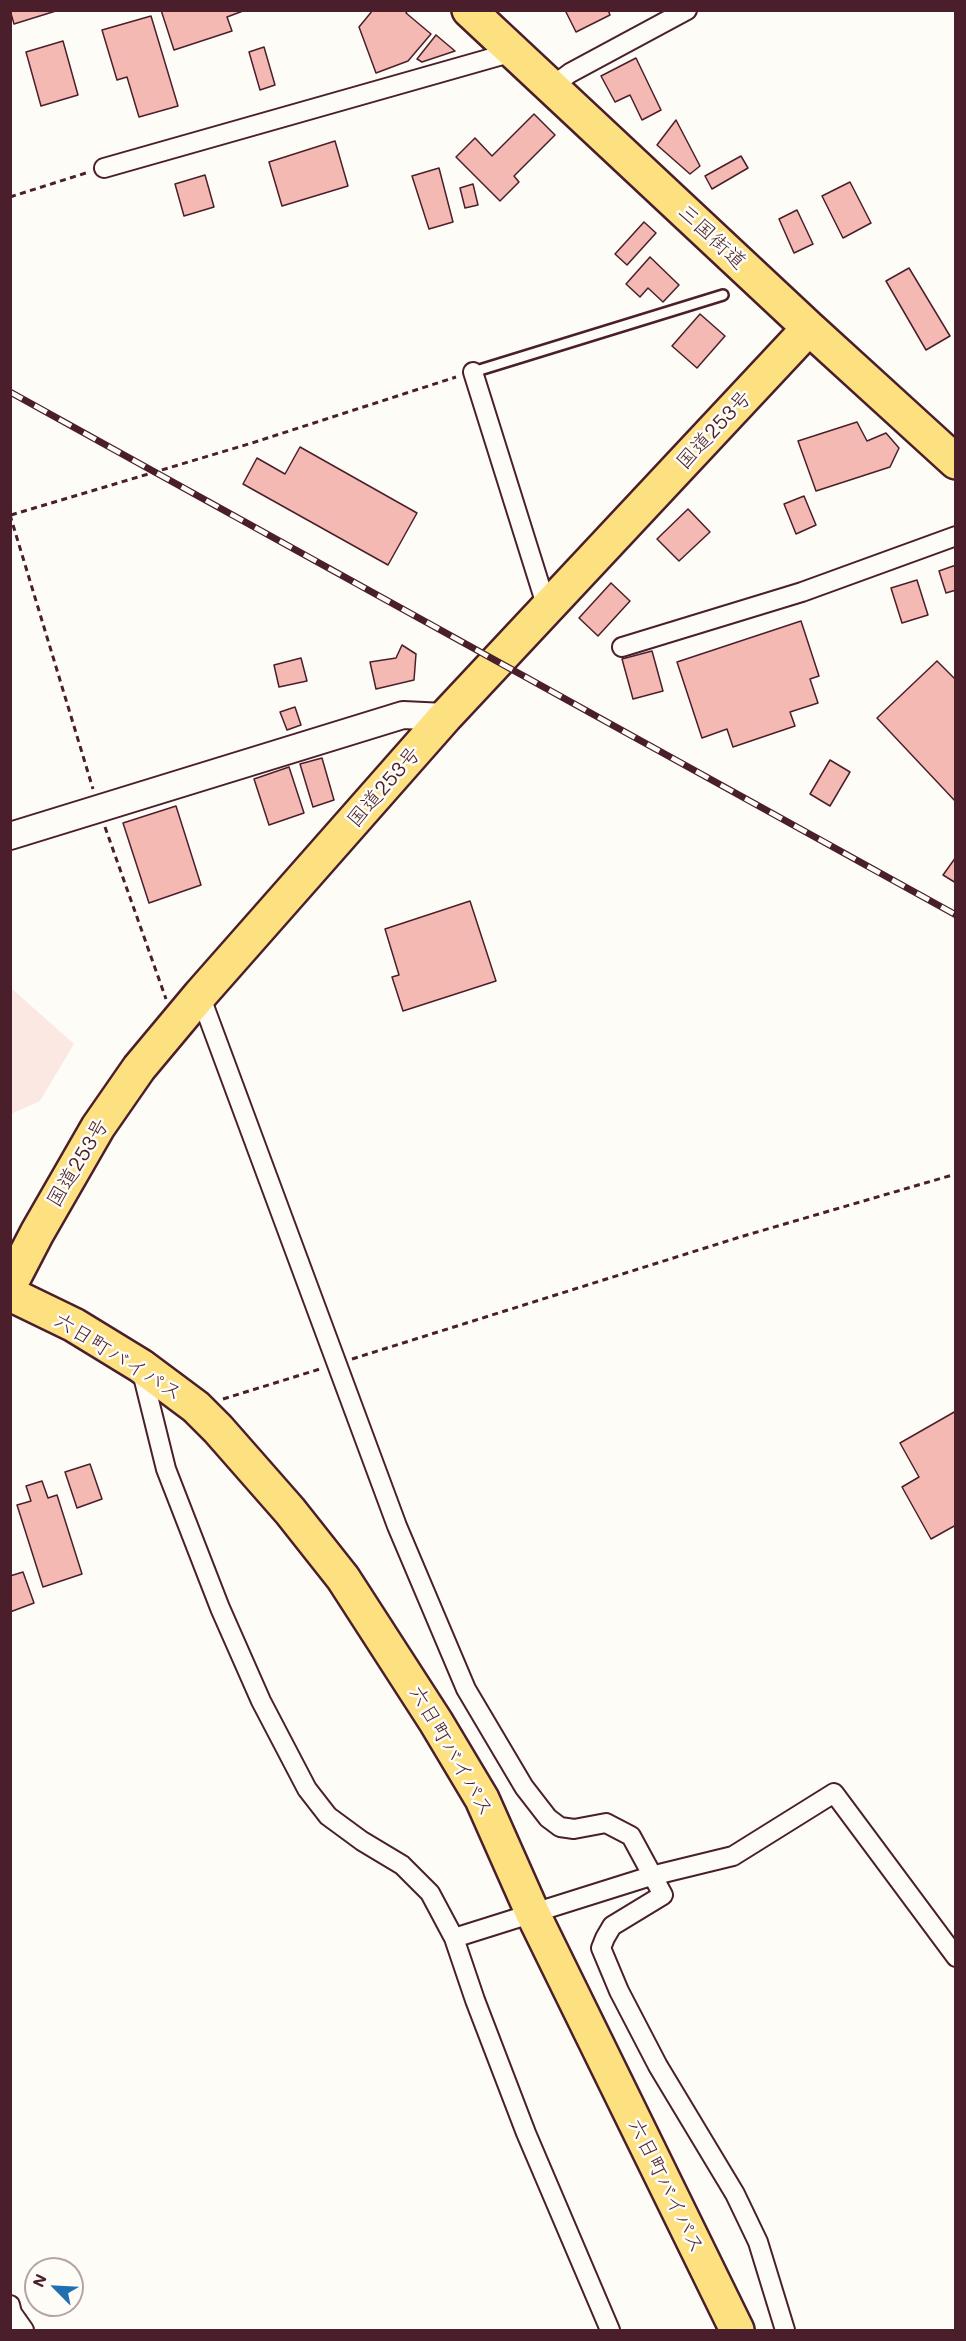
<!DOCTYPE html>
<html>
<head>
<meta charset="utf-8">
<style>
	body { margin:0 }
	#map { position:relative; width:966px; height:2341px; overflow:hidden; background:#fdfcf7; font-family:Mali,sans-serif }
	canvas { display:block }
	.frame { position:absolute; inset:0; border:12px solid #4a1f2b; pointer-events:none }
	.north { position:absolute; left:24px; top:2257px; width:60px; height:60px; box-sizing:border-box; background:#fdfcf7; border:2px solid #b5a4a5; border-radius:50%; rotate:294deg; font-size:16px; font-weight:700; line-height:24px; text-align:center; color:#4a1f2b }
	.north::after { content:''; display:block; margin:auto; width:21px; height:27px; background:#1f6fb2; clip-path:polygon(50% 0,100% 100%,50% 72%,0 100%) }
</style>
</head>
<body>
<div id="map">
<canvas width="966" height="2341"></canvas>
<div class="frame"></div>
<div class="north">N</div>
</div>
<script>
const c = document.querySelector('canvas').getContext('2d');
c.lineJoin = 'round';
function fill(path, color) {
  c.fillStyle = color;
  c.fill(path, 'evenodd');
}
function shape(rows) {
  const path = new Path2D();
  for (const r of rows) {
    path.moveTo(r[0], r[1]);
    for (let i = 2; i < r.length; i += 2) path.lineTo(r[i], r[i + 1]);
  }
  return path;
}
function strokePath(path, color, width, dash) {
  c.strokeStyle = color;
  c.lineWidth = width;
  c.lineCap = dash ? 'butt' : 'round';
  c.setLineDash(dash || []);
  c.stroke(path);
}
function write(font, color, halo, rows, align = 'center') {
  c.font = font + ' Mali,"Klee One",sans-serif';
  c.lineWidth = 5;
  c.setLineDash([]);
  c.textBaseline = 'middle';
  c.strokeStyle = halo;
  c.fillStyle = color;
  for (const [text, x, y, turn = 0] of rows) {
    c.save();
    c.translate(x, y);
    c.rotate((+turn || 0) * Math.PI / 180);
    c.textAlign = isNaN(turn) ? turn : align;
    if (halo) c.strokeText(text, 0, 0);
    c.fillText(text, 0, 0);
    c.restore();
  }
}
fill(shape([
	[10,987,74,1044,40,1101,11,1114]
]), '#fbe8e3');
const building = shape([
	[10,10,59,10,14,24,10,10],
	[161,10,243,10,243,11,227,17,232,31,174,50,161,10],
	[373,10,408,10,406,13,431,34,408,61,376,73,359,27,373,10],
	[565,10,608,10,610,15,576,32,565,10],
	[151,16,178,106,139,117,127,77,117,80,102,30,151,16],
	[436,35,455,51,422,62,417,59,436,35],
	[63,41,78,95,41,106,26,52,63,41],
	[264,47,275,85,260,90,249,52,264,47],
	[636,58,661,110,642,120,630,95,615,102,601,76,636,58],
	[534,114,555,135,514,176,519,182,500,201,456,157,475,138,492,156,534,114],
	[676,120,700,166,690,174,657,145,676,120],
	[335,141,348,186,282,206,269,162,335,141],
	[741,156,748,168,712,189,705,176,741,156],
	[439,168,453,222,429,229,412,176,439,168],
	[205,175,214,207,184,216,175,184,205,175],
	[850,182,871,223,843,238,822,196,850,182],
	[473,184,478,205,465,208,460,188,473,184],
	[797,210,813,244,794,253,779,219,797,210],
	[644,222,656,233,627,265,615,254,644,222],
	[650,257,679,285,663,302,648,288,640,297,626,284,650,257],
	[909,268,950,336,926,350,886,281,909,268],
	[700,314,725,336,697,368,672,346,700,314],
	[857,422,867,441,886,433,899,448,890,467,816,491,798,441,857,422],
	[300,447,417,513,388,565,243,484,257,458,285,474,300,447],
	[804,496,816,525,796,534,784,504,804,496],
	[688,509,710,532,679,561,657,539,688,509],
	[956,565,956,590,946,593,939,571,956,565],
	[917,580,928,615,902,623,891,588,917,580],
	[611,583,630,601,598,636,579,618,611,583],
	[801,621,819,676,810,679,818,703,790,712,795,726,733,747,727,729,702,738,677,662,801,621],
	[402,645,416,654,414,680,376,689,370,662,396,658,402,645],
	[652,651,663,691,633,699,622,659,652,651],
	[301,658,307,681,279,687,274,665,301,658],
	[937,661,956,680,956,802,877,718,937,661],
	[295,707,301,725,287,730,280,712,295,707],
	[322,758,334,800,313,807,300,764,322,758],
	[830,760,850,772,830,806,810,794,830,760],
	[289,767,304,813,269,825,254,779,289,767],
	[176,806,201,885,149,903,123,823,176,806],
	[956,857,956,883,943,875,956,857],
	[470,901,496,981,403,1011,392,977,399,975,385,929,470,901],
	[956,1411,956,1525,931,1539,902,1487,919,1477,900,1443,956,1411],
	[90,1464,102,1499,77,1508,65,1472,90,1464],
	[42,1481,48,1498,57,1495,82,1574,43,1587,17,1505,31,1501,26,1486,42,1481],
	[23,1572,34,1603,10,1612,10,1576,23,1572]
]);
fill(building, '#f5b9b3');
strokePath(building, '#4a1f2b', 1.5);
const lane = shape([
	[473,372,723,295]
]);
const street = shape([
	[551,87,570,73,687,10],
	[104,168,513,52],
	[473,372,547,608],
	[622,647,802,592,956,536],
	[200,995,397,1526,466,1689,524,1787,548,1818,560,1827,574,1829,606,1823,631,1836,663,1895,612,1926,605,1938,601,1948,619,1991,658,2066,735,2194,758,2242,785,2330],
	[141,1368,166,1469,220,1608,261,1701,307,1789,328,1816,362,1841,402,1865,430,1893,454,1938,475,2000,526,2133,610,2330],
	[454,1938,651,1876,733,1856,834,1793,956,1957],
	[10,2305,12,2313,24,2330]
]);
const secondary = shape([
	[10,836,403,715,445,717]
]);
const highway = shape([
	[469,10,809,328,956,462],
	[10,1285,37,1233,98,1127,139,1068,200,995,445,717,809,328],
	[10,1294,74,1325,141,1366,196,1407,218,1429,290,1511,343,1578,436,1722,482,1799,533,1914,737,2330]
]);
strokePath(lane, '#4a1f2b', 14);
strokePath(street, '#4a1f2b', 22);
strokePath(secondary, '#4a1f2b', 30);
strokePath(highway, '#4a1f2b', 38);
strokePath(shape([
	[10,197,89,172],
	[10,515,93,789],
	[11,515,252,443,456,377],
	[105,827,166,999],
	[352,1359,740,1237,956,1174],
	[223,1399,320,1369]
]), '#4a1f2b', 3, [6, 4.5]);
strokePath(lane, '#fdfcf7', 9);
strokePath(street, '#fdfcf7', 18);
strokePath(secondary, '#fdfcf7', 26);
strokePath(highway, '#fde080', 33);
const rail = shape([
	[10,392,956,915]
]);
strokePath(rail, '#4a1f2b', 7);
strokePath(rail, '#fdfcf7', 4.5, [14]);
write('21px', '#4a1f2b', '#fdfcf7', [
	["三国街道",712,237,43],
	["国道253号",714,430,-47],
	["国道253号",384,787,-49],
	["国道253号",78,1163,-59],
	["六日町バイパス",118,1357,32],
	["六日町バイパス",451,1751,60],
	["六日町バイパス",666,2186,64]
]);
</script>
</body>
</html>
